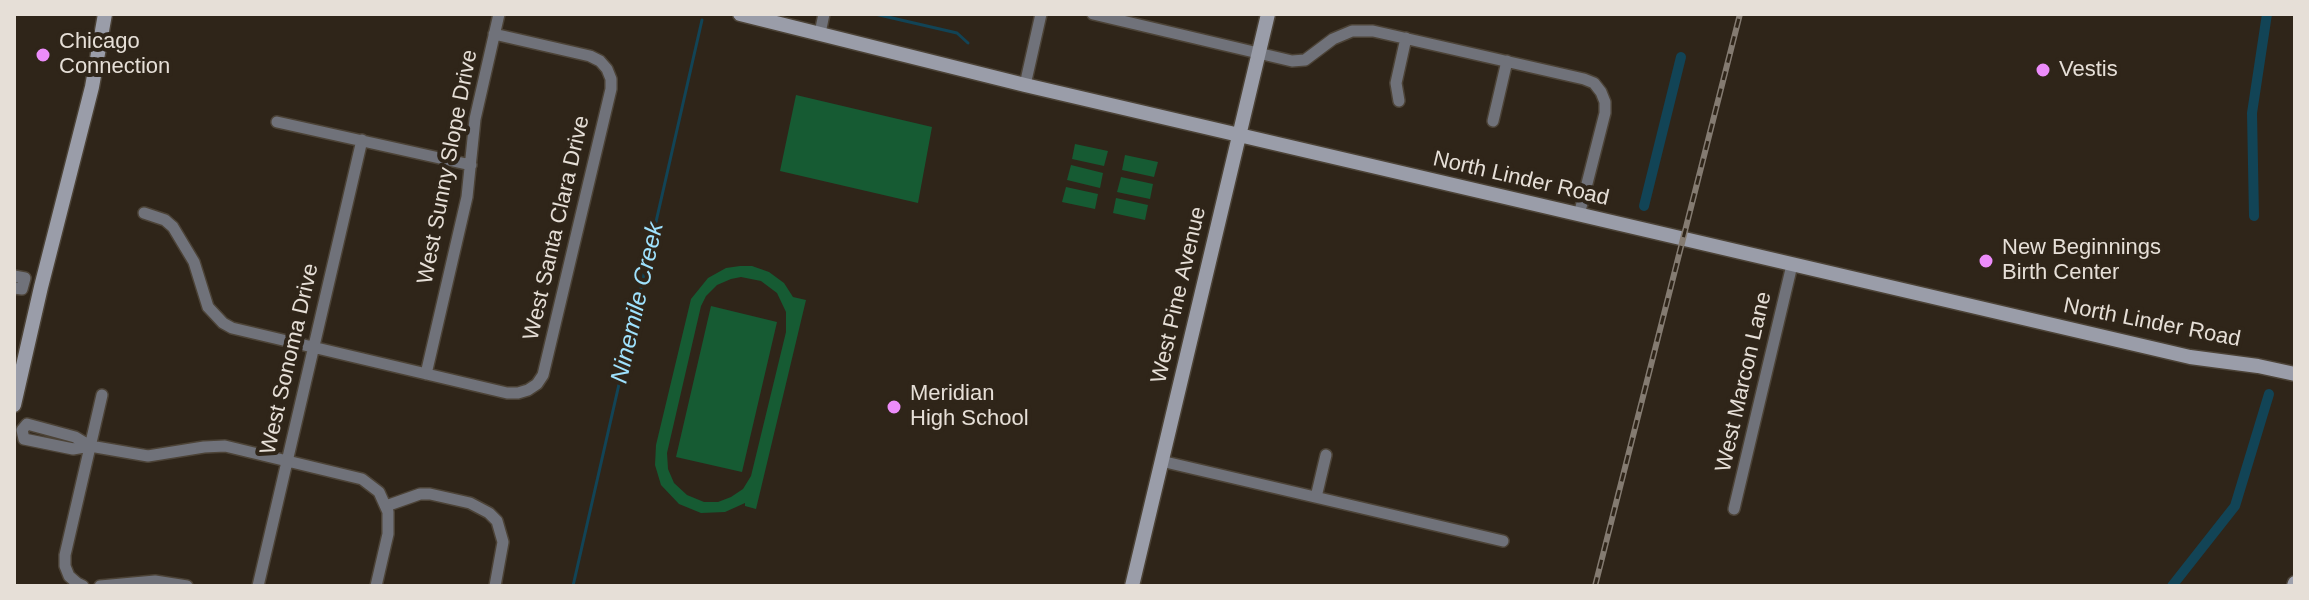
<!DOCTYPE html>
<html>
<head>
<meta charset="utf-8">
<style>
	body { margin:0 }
	#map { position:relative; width:2309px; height:600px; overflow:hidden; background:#2f2519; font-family:Arial,sans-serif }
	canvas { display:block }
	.frame { position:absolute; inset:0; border:16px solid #e6dfd7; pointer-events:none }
</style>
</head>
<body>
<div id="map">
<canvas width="2309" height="600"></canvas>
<div class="frame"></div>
</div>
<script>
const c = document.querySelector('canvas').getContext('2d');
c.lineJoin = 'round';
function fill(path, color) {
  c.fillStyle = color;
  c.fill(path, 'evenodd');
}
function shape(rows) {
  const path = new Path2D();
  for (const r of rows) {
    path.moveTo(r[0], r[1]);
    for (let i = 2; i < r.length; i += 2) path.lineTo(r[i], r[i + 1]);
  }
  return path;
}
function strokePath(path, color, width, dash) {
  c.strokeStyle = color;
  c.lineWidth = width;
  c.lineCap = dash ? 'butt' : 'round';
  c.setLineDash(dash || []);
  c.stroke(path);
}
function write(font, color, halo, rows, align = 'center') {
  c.font = font + ' Arial,sans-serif';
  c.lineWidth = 8;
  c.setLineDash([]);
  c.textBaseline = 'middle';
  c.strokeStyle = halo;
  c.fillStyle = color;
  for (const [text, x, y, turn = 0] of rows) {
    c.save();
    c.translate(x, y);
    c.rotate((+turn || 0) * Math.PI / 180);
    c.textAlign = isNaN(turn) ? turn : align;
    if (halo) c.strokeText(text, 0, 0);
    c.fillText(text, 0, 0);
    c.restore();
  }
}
fill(shape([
	[796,95,932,127,918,203,780,171],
	[1075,144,1108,151,1104,166,1072,159],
	[1125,155,1158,162,1154,177,1122,170],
	[1071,165,1103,173,1100,188,1067,180],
	[1121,177,1153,184,1150,199,1117,192],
	[1066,187,1098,194,1095,209,1062,202],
	[1116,198,1148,205,1145,220,1113,213],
	[740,266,752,266,769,272,784,283,793,297,806,300,756,509,745,506,745,503,725,512,701,513,679,504,661,485,655,465,656,445,691,299,708,278,726,268],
	[741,277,761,281,777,293,786,312,786,332,751,476,743,489,731,497,718,502,704,502,687,495,674,483,668,469,667,453,701,306,706,296,717,285,731,279],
	[711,306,777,322,742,472,676,457]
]), '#165b33');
strokePath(shape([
	[875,14,957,33,968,43],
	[573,586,702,20]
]), '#124456', 3);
strokePath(shape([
	[1644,206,1681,57],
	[2254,216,2252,113,2267,14],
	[2172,586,2235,506,2269,394]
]), '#124456', 10);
const street = shape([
	[1093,14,1292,61,1305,60,1333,39,1352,31,1373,31,1584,79,1594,83,1601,92,1605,102,1605,113,1579,215],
	[820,33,824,14],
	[1025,85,1041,14],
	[1399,101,1396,83,1406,38],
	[1493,121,1507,61],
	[277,122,471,165],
	[144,213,165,220,173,227,194,262,208,307,223,323,232,328,507,393,518,393,528,390,537,384,543,375,611,89,611,79,607,69,600,61,590,56,494,34],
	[14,276,25,278,22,289,14,288],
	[426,374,467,197,475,119,499,14],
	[90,446,75,437,27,424,22,430,24,439,73,449,90,446,148,456,204,447,225,446,362,479,379,492,388,512,388,534,376,586],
	[1161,461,1503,541],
	[1316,497,1326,455],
	[386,506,420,494,430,494,470,503,489,513,497,521,503,542,495,586],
	[1734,509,1792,265],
	[83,586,77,583,69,576,65,566,65,555,102,395],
	[100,586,155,581,187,586],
	[258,586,362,140]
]);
const secondary = shape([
	[740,14,1025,85,2190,357,2258,366,2295,374],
	[14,405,41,287,92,87,105,14],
	[1132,586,1268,14],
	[2294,586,2295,583]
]);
strokePath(street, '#4c4337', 14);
strokePath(secondary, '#4c4337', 17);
strokePath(street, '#70727a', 11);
strokePath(secondary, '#9a9da9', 14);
const rail = shape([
	[1595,586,1740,14]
]);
strokePath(rail, '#847b71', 6);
strokePath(rail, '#2f2519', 3, [9]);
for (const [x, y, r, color] of [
	[43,55,8,"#ec8cfa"],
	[2043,70,8,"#ec8cfa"],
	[1986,261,8,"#ec8cfa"],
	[894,407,8,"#ec8cfa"]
]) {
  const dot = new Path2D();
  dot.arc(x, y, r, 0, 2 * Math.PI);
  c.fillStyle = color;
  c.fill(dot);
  strokePath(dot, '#2f2519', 3);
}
write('22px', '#e6dfd7', '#2f2519', [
	["Chicago",59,42],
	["Connection",59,67],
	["Vestis",2059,70],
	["New Beginnings",2002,248],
	["Birth Center",2002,273],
	["Meridian",910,394],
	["High School",910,419]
], 'left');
write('22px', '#e6dfd7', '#2f2519', [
	["West Sunny Slope Drive",448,167,-79],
	["North Linder Road",1521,179,13],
	["West Santa Clara Drive",557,228,-77],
	["West Pine Avenue",1179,295,-77],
	["North Linder Road",2152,323,11],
	["West Sonoma Drive",290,359,-77],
	["West Marcon Lane",1744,382,-77]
]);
write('italic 24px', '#9fe2fe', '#2f2519', [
	["Ninemile Creek",638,303,-77]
]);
</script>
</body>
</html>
